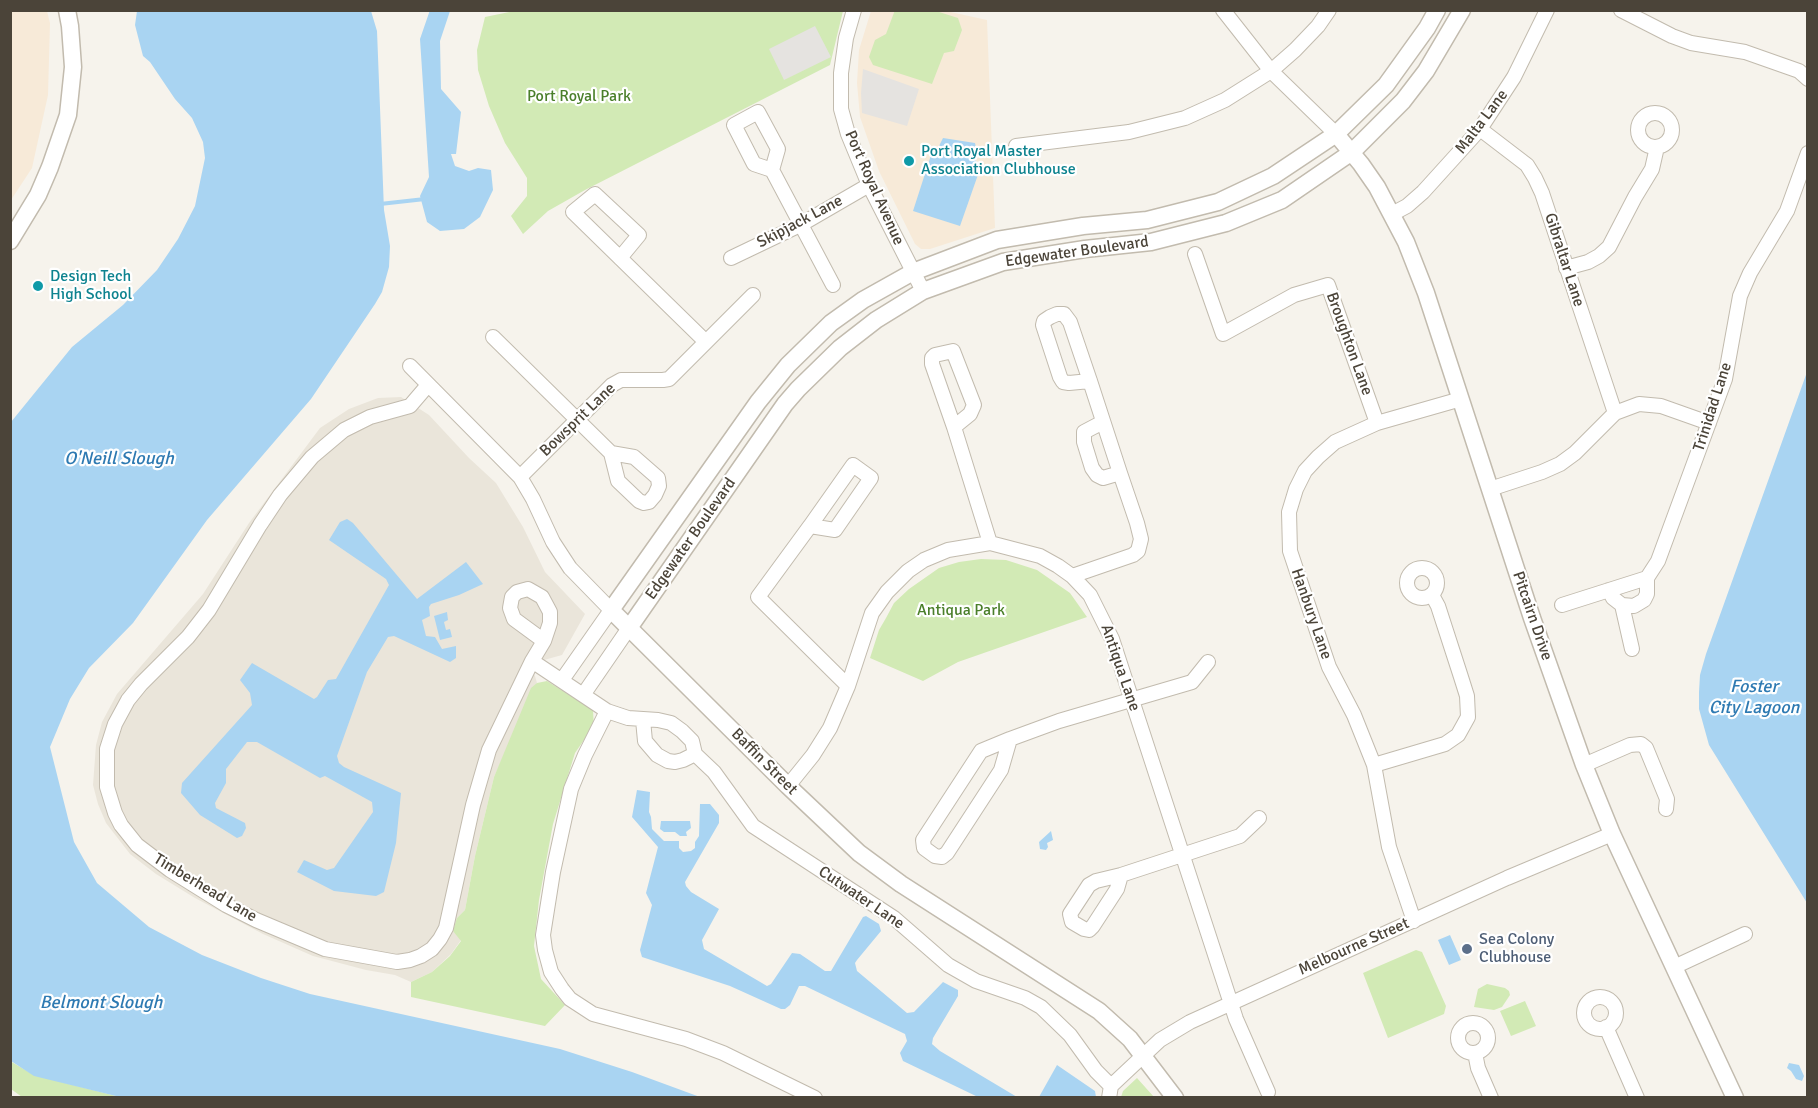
<!DOCTYPE html>
<html>
<head>
<meta charset="utf-8">
<style>
	body { margin:0 }
	#map { position:relative; width:1818px; height:1108px; overflow:hidden; background:#f6f3ec; font-family:Signika,sans-serif }
	canvas { display:block }
	.frame { position:absolute; inset:0; border:12px solid #4b4439; pointer-events:none }
</style>
</head>
<body>
<div id="map">
<canvas width="1818" height="1108"></canvas>
<div class="frame"></div>
</div>
<script>
const c = document.querySelector('canvas').getContext('2d');
c.lineJoin = 'round';
function fill(path, color) {
  c.fillStyle = color;
  c.fill(path, 'evenodd');
}
function shape(rows) {
  const path = new Path2D();
  for (const r of rows) {
    if (r.length === 3) {
      path.moveTo(r[0] + r[2], r[1]);
      path.arc(r[0], r[1], r[2], 0, 2 * Math.PI);
      continue;
    }
    path.moveTo(r[0], r[1]);
    for (let i = 2; i < r.length; i += 2) path.lineTo(r[i], r[i + 1]);
  }
  return path;
}
function strokePath(path, color, width, dash) {
  c.strokeStyle = color;
  c.lineWidth = width;
  c.lineCap = dash ? 'butt' : 'round';
  c.setLineDash(dash || []);
  c.stroke(path);
}
function write(font, color, halo, rows, align = 'center') {
  c.font = font + ' Signika,sans-serif';
  c.lineWidth = 4.5;
  c.setLineDash([]);
  c.textBaseline = 'middle';
  c.strokeStyle = halo;
  c.fillStyle = color;
  for (const [text, x, y, turn = 0] of rows) {
    c.save();
    c.translate(x, y);
    c.rotate((+turn || 0) * Math.PI / 180);
    c.textAlign = isNaN(turn) ? turn : align;
    if (halo) c.strokeText(text, 0, 0);
    c.fillText(text, 0, 0);
    c.restore();
  }
}
fill(shape([
	[401,397,429,415,469,458,496,483,523,527,545,572,585,614,562,655,544,660,529,655,537,683,494,777,475,856,465,910,457,918,461,940,451,954,432,972,411,982,395,975,366,970,313,956,263,934,195,898,156,874,130,854,106,823,98,804,93,785,96,745,102,722,117,694,203,594,249,523,320,428,349,409,378,398]
]), '#eae5da');
fill(shape([
	[11,10,47,11,50,23,48,95,32,168,11,200],
	[871,11,946,11,987,20,995,228,930,249,921,249,915,244,879,171,860,117,857,83,859,50]
]), '#f7ead8');
fill(shape([
	[519,10,843,11,830,65,585,190,548,211,523,234,511,216,527,196,527,178,505,143,489,106,478,70,477,50,485,17],
	[895,10,936,11,958,18,962,30,954,51,944,53,932,84,873,65,869,57,875,40,886,34],
	[981,559,1006,560,1037,570,1070,593,1087,617,958,662,923,681,870,658,879,630,886,618,894,603,909,589,939,568,959,562],
	[547,681,593,710,594,729,586,737,575,753,553,824,539,900,534,946,541,979,565,1005,545,1026,411,997,411,982,432,972,450,956,461,941,453,931,457,918,465,910,475,856,494,777,531,688,537,683],
	[1416,950,1422,952,1446,1006,1444,1014,1388,1038,1363,973],
	[1487,984,1505,988,1509,991,1510,995,1502,1007,1494,1010,1474,1007,1478,989],
	[1525,1001,1536,1026,1511,1036,1500,1011],
	[10,1061,34,1075,120,1097,22,1097,11,1089],
	[1137,1078,1154,1097,1121,1097,1123,1091]
]), '#d2eab5');
fill(shape([
	[815,26,831,57,784,80,769,49],
	[863,69,919,89,907,126,862,113,861,93]
]), '#e5e3e0');
fill(shape([
	[430,10,450,11,440,41,441,89,461,112,456,154,451,154,455,166,469,171,478,168,491,170,493,190,480,217,464,229,440,231,427,222,420,196,429,177,420,39],
	[137,11,371,11,377,31,384,210,390,246,389,267,382,292,375,304,311,399,207,520,133,623,89,668,70,699,50,747,74,842,97,883,149,927,202,955,261,978,310,994,560,1049,632,1072,700,1097,120,1097,34,1076,11,1061,11,422,72,347,123,305,157,270,178,239,195,206,205,158,203,142,192,118,175,99,150,62,143,56,135,25],
	[943,138,975,143,976,148,973,158,978,163,980,169,960,226,913,211,933,149,938,148],
	[1807,372,1807,903,1709,745,1699,709,1699,692,1700,675,1706,654],
	[347,519,353,523,417,599,466,562,483,584,459,595,431,604,429,607,430,616,422,620,426,636,435,637,442,649,456,646,456,658,450,662,394,636,388,637,367,672,337,756,339,763,344,767,401,793,396,843,384,892,376,896,334,891,297,872,304,860,327,870,334,868,373,812,372,802,325,776,320,778,257,742,247,742,226,769,226,783,215,803,216,808,245,823,246,828,242,836,237,838,200,815,181,793,182,783,252,705,250,693,240,680,252,663,314,699,317,697,328,680,336,679,389,585,386,579,329,540,340,522],
	[447,612,448,620,444,622,446,630,450,629,452,637,440,640,434,616],
	[637,790,650,792,649,812,651,817,652,829,664,841,679,841,679,848,683,852,691,851,695,848,695,842,699,836,700,804,710,804,719,815,719,823,685,882,686,886,691,892,719,909,702,940,704,949,767,986,771,984,792,953,800,954,825,971,831,971,863,917,866,916,879,924,881,931,857,960,855,963,857,971,907,1013,914,1012,943,982,958,990,958,996,933,1038,932,1044,940,1051,1017,1097,978,1097,903,1061,900,1053,907,1041,905,1034,805,986,799,986,790,1005,785,1009,781,1009,730,986,642,957,640,950,652,905,646,893,658,847,632,817],
	[661,821,690,821,691,828,686,832,687,836,680,836,675,832,664,832,660,829],
	[1051,831,1053,840,1047,843,1048,847,1046,850,1040,849,1039,842],
	[1450,935,1461,960,1449,965,1438,940],
	[1789,1063,1799,1065,1804,1076,1802,1081,1796,1079,1791,1071,1787,1068],
	[1057,1065,1095,1091,1096,1097,1039,1097]
]), '#a9d4f2');
strokePath(shape([
	[380,204,425,199]
]), '#a9d4f2', 4);
const minor = shape([
	[854,10,846,38,841,73,841,109,848,134,869,185,923,291],
	[1223,10,1271,71,1336,134],
	[1621,10,1672,36,1691,43,1745,52,1799,71,1808,79],
	[1655,130,17],
	[1480,129,1527,165,1535,178,1542,193,1615,413],
	[1016,146,1129,132,1185,118,1225,100,1271,71,1295,50,1318,26,1329,10],
	[772,170,754,164,734,125,758,112,778,149,772,170,833,285],
	[1392,214,1407,206,1423,192,1480,129,1514,77,1547,10],
	[1195,254,1223,334,1294,295,1328,285,1377,423],
	[620,258,639,235,595,194,573,212,705,341],
	[731,258,800,225,869,185],
	[1566,268,1588,262,1599,256,1609,247,1635,197,1652,169,1657,147],
	[493,337,611,453,634,457,658,478,659,486,655,495,649,502,644,503,639,501,618,481,611,453],
	[410,366,520,477,533,499,553,542,570,568,611,610,562,680],
	[428,385,410,406,370,417,344,430,312,457,280,495,260,525,209,610,188,637,141,684,128,700,115,724,107,749,107,787,115,813,121,825,137,845,170,870,226,905,256,920,325,949,397,962,410,960,421,956,432,949,440,939,446,928,473,805,489,750,532,661,544,641,514,619,510,608,512,597,517,592,528,589,542,597,550,612,550,623,544,641],
	[1103,422,1084,432,1084,442,1092,468,1097,475,1103,478,1120,473],
	[954,427,970,414,974,405,953,351,935,355,932,358,932,364,954,427,990,543],
	[520,477,612,385,621,380,663,380,669,379,753,295],
	[1490,489,1542,472,1560,464,1575,453,1615,413,1639,404,1661,406,1709,423],
	[810,526,853,465,871,478,835,530,810,526,758,597,848,686],
	[1422,583,15],
	[1072,576,1133,555,1138,551,1141,539,1137,523,1120,473,1090,381,1070,322,1064,314,1057,314,1050,317,1044,321,1043,325,1060,377,1063,382,1069,383,1090,381],
	[1609,590,1613,598,1622,605,1634,606,1644,600,1647,594,1647,578],
	[1562,605,1647,578,1658,561,1725,379,1740,296,1750,273,1787,211,1808,153],
	[1622,605,1632,649],
	[532,661,607,711,628,718,658,720,671,723,682,731,692,741,695,754,714,772,753,826,894,918,948,965,976,981,1025,998,1041,1007,1070,1035,1096,1071,1111,1086,1109,1098],
	[583,695,629,628],
	[607,711,585,755,571,789,553,872,543,935,545,950,551,972,562,989,570,999,593,1014,686,1039,723,1053,815,1098],
	[643,720,645,741,657,755,668,761,675,762,683,760,695,754],
	[1010,739,981,751,923,840,924,848,935,856,942,857,947,853,1001,770,1010,739,1059,721,1192,682,1208,662],
	[1374,765,1445,744,1458,735,1468,717,1467,696,1461,677,1438,606,1432,595],
	[1584,765,1630,745,1641,744,1646,748,1667,799,1666,809],
	[788,786,813,755,830,728,848,686,872,613,887,592,908,571,924,560,948,550,990,543,1040,556,1058,566,1072,576,1090,595,1112,639,1236,1019,1268,1092],
	[1121,875,1117,889,1093,926,1089,930,1084,929,1072,922,1070,914,1089,885,1096,881,1121,875,1240,836,1259,818],
	[1414,921,1389,847,1374,765,1354,715,1329,667,1290,551,1289,512,1296,489,1305,471,1318,457,1335,442,1377,423,1461,399],
	[1674,967,1745,934],
	[1600,1013,16],
	[1473,1038,15],
	[1606,1027,1637,1098],
	[1475,1053,1478,1068,1491,1098],
	[1111,1086,1160,1040,1190,1022,1507,878,1612,834]
]);
const tertiary = shape([
	[1336,134,1361,164,1377,187,1406,242,1426,293,1532,618,1584,765,1612,834,1735,1098],
	[10,241,38,195,50,167,68,115,73,67,70,26,67,10],
	[629,628,785,404,798,389,840,348,876,320,923,291,1003,262,1085,249,1151,242,1226,223,1282,200,1352,152,1403,101,1426,71,1462,10],
	[1175,1098,1130,1039,1099,1011,901,884,859,853,788,786,611,610,758,402,788,365,831,323,863,300,913,272,997,240,1083,226,1147,220,1218,202,1273,176,1336,134,1386,85,1427,28,1437,10]
]);
strokePath(minor, '#c2bbae', 16);
strokePath(tertiary, '#c2bbae', 19);
strokePath(minor, '#fff', 14);
strokePath(tertiary, '#fff', 16);
for (const [x, y, r, color] of [
	[909,161,6,"#0f9aa8"],
	[38,286,6,"#0f9aa8"],
	[1467,949,6,"#5c6f8a"]
]) {
  const dot = new Path2D();
  dot.arc(x, y, r, 0, 2 * Math.PI);
  c.fillStyle = color;
  c.fill(dot);
  strokePath(dot, '#fff', 2);
}
write('16px', '#4a7f2a', '#fff', [
	["Port Royal Park",579,97],
	["Antiqua Park",961,611]
]);
write('16px', '#4b4439', '#fff', [
	["Malta Lane",1482,122,-53],
	["Port Royal Avenue",874,188,66],
	["Skipjack Lane",800,222,-28],
	["Edgewater Boulevard",1077,252,-8],
	["Gibraltar Lane",1564,260,72],
	["Broughton Lane",1349,344,70],
	["Trinidad Lane",1713,407,-72],
	["Bowsprit Lane",578,420,-44],
	["Edgewater Boulevard",691,539,-55],
	["Hanbury Lane",1311,614,71],
	["Pitcairn Drive",1532,616,71],
	["Antiqua Lane",1120,668,71],
	["Baffin Street",764,762,45],
	["Timberhead Lane",205,888,31],
	["Cutwater Lane",861,898,34],
	["Melbourne Street",1354,947,-24]
]);
write('16px', '#0d838f', '#fff', [
	["Port Royal Master",921,152],
	["Association Clubhouse",921,170],
	["Design Tech",50,277],
	["High School",50,295]
], 'left');
write('16px', '#4e5e75', '#fff', [
	["Sea Colony",1479,940],
	["Clubhouse",1479,958]
], 'left');
write('italic 18px', '#2e7ab2', '#fff', [
	["O'Neill Slough",119,459],
	["Foster",1754,687],
	["City Lagoon",1754,708],
	["Belmont Slough",101,1003]
]);
</script>
</body>
</html>
